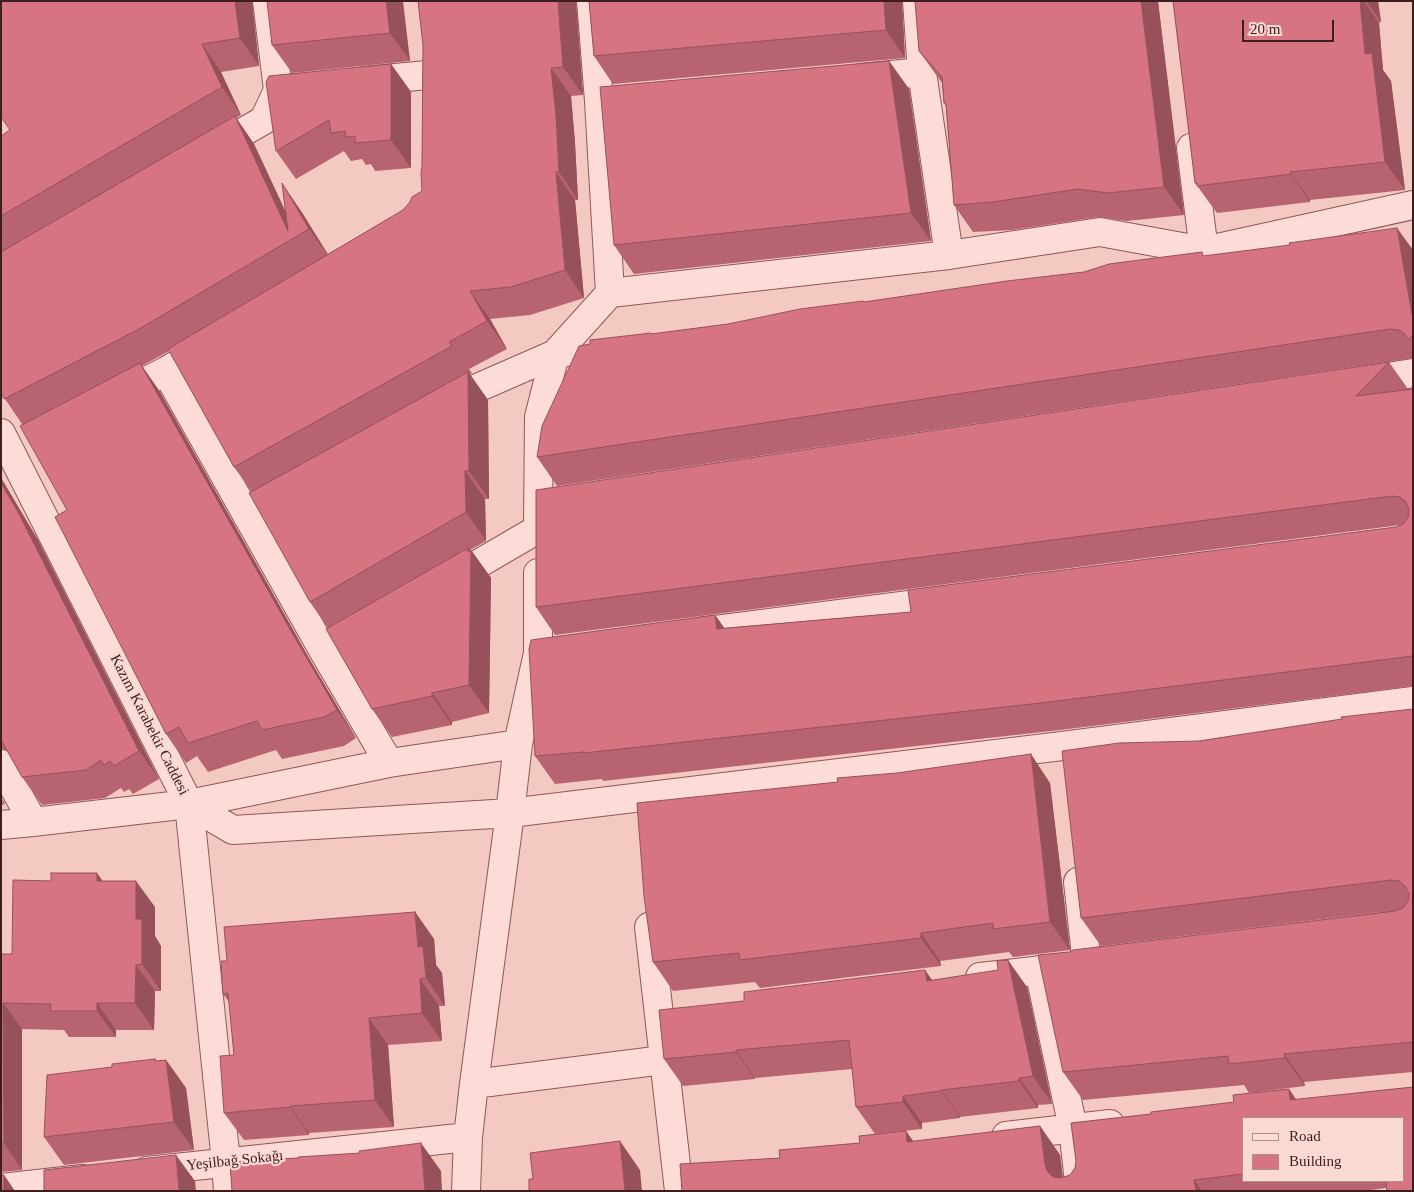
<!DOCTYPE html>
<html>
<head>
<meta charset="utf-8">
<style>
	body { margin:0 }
	#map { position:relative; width:1414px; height:1192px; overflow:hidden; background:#f3c9c2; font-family:Georgia,serif }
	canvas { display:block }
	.frame { position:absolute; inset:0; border:2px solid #3e1d1f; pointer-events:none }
	.legend { position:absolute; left:1242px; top:1117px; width:162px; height:65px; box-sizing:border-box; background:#fad9d3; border:1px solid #af8e8b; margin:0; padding:6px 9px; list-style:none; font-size:15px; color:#3e1d1f }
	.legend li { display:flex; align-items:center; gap:10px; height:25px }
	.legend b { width:25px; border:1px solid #af8e8b }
	.scale { position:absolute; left:1242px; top:20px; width:92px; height:22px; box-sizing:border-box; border:2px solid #3e1d1f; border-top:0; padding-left:6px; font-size:15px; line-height:18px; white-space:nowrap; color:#3e1d1f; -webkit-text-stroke:4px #fad9d3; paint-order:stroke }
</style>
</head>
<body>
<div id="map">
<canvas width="1414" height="1192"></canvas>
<div class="frame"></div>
<ul class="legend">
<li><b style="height:6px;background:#fddcd7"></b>Road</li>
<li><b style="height:14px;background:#d67482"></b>Building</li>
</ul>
<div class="scale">20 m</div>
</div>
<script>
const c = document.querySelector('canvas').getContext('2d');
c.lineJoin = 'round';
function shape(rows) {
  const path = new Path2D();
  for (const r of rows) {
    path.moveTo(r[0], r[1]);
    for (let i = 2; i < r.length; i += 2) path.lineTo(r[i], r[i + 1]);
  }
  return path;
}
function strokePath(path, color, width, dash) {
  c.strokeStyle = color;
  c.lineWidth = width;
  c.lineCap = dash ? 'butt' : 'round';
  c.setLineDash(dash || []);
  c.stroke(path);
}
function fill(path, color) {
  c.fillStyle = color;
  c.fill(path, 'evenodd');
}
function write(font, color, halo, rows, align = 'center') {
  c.font = font + ' Georgia,serif';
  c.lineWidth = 4.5;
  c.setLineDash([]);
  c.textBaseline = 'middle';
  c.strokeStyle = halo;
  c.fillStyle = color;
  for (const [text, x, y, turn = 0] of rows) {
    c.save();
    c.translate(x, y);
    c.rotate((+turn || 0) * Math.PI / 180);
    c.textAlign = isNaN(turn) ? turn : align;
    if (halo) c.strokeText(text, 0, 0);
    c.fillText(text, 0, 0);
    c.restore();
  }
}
const street = shape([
	[267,1,278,90,297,88],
	[591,1,599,101,610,293],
	[917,1,922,72,949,255],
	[861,78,922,72],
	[365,81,427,75],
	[1191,148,1204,251],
	[214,149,264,120,278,90],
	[166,371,324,652,389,763],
	[1362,381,1413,373],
	[118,396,166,371,210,345],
	[445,405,475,389,555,354,568,352],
	[1,433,189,804,226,1162,228,1191],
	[247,516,290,493],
	[538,525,539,417,555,354,610,293,949,255,1100,232,1204,251,1413,205],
	[449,581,538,529],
	[700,632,948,600],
	[1,764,33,822],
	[189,804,233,830,510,813,1062,746,1413,701],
	[1,825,33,822,189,804,389,763,518,744],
	[1078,882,1087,965],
	[649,927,679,1191],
	[1039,970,1073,1128,1080,1191],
	[980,977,1079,966],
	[474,1084,663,1060],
	[1006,1136,1110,1124],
	[147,1171,468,1137],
	[1,1188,82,1179],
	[466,1191,468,1137,474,1084,510,813,518,744,538,653,538,573]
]);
strokePath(street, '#905758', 30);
strokePath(street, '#fddcd7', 28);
fill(shape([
	[1,1,252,1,259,66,221,72,241,115,236,118,254,144,285,211,301,211,328,254,403,210,422,191,423,45,418,1,576,1,583,95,571,96,575,143,578,200,575,200,584,298,530,315,490,319,507,349,469,369,472,373,470,374,488,400,489,499,485,499,486,541,470,550,471,550,491,578,489,713,452,722,452,725,392,737,372,709,328,628,310,602,252,492,234,467,169,351,142,366,160,392,310,660,356,738,344,746,282,759,276,750,208,772,197,756,186,763,166,734,67,510,22,424,1,393,1,136,10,130],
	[589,1,902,1,905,58,613,84,594,56],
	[1173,1,1378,1,1381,22,1379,23,1383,70,1391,81,1405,190,1310,200,1310,202,1217,213,1195,183],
	[402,3,410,61,292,73,272,45],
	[1158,3,1184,215,1127,221,1098,217,1012,230,973,232,954,205,946,106,944,103,942,83,919,51],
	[889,61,909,89,931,241,634,274,614,245],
	[391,64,411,92,411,168,375,171,371,164,366,165,362,159,351,161,344,151,296,179,276,151],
	[1413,250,1413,358,557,486,537,457,652,334,728,324,864,302,1205,256],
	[1389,362,1408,389,1413,389,1413,686,1060,730,603,781,602,779,555,784,535,756,715,615,724,628,911,612,1396,527,1400,525,555,635,536,607],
	[1,478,38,540,159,779,133,794,129,789,124,792,121,788,105,798,42,805,22,777,7,750,1,749],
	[1413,709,1413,1072,1304,1082,1305,1086,1249,1093,1244,1085,1083,1100,1063,1072,1069,952,1397,910,1101,946,1081,918,1199,741],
	[1050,783,1070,950,1013,957,1009,952,940,961,941,966,760,988,755,982,673,991,653,962],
	[1,797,5,804,1,805],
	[103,881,155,907,155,936,161,946,161,991,155,991,154,1030,116,1030,116,1037,69,1037,64,1030,22,1029,22,1170,1,1172,1,954,12,954],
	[415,912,434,939,436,965,442,973,445,1006,439,1006,442,1041,388,1045,394,1127,309,1133,309,1135,244,1140,224,1113,234,1055,229,1002,223,994,227,961],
	[932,980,1027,987,1052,1104,1038,1105,1038,1108,960,1117,960,1118,922,1123,922,1129,875,1134,856,1107,852,1069,755,1078,755,1079,683,1086,664,1059],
	[155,1059,156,1061,166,1060,186,1088,194,1150,64,1165,44,1137,112,1067],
	[1413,1087,1413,1191,1387,1191,1386,1188,1364,1191,682,1191,680,1164,780,1158,779,1150,860,1143,859,1136,906,1131,913,1141,1040,1126,1060,1155,1063,1177,1070,1175,1075,1168,1076,1161,1071,1123,1151,1114,1151,1112,1234,1102,1233,1095,1289,1089,1296,1100],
	[1243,1118,1403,1118,1403,1181,1243,1181]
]), '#b86470');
fill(shape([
	[235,1,252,1,259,66,240,38],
	[386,1,403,1,410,61,390,33],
	[558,1,576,1,583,95,563,67],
	[884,1,902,1,905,58,886,30],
	[1141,1,1158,1,1184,215,1164,187],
	[1360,1,1364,1,1379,23,1383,70,1391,81,1405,190,1385,162,1365,54],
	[1366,1,1378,1,1381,22],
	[202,44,221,72,241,115,222,87],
	[889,61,909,89,931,241,911,213],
	[391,64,411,92,411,168,391,140],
	[551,68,571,96,575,143,578,200,559,172],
	[235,116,254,144,297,236,288,231],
	[556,172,575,200,584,298,565,270],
	[1290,172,1310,200,1310,202,1291,174],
	[282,183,301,211,329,257,309,229],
	[1397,228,1413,250,1413,320],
	[470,291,490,319,507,349,487,321],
	[140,363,160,392,310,660,356,738,337,710,291,631],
	[468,372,488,400,489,499,469,471],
	[465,471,485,499,486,541,466,512],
	[1,478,38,540,159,779,139,751,1,483],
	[468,548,471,552,471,550,491,578,489,713,469,685],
	[715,615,735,643,717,629],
	[432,693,452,722,452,725,432,696],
	[1031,754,1050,783,1070,950,1050,922],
	[97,873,116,900,97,881],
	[136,881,155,907,155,936,161,946,161,991,142,964,136,919],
	[415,912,434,939,436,965,442,973,445,1006,426,978,418,947],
	[921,933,940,961,941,966,921,938],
	[1008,960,1027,987,1052,1104,1033,1076],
	[136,965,155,991,154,1030,135,1003],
	[925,970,944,997,927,981],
	[420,979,439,1006,442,1041,422,1013],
	[3,1003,22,1029,22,1170,4,1143],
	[97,1003,116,1030,116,1037,97,1011],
	[369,1018,388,1045,394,1127,375,1100],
	[736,1050,755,1078,755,1079,736,1052],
	[1284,1054,1304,1082,1305,1086,1285,1058],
	[155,1059,168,1078,166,1060,186,1088,194,1150,174,1122],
	[1019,1078,1038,1105,1038,1108,1019,1081],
	[1289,1089,1308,1117,1290,1100],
	[941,1090,960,1117,960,1118,941,1091],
	[903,1096,922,1123,922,1129,903,1102],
	[290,1106,309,1133,309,1135,290,1107],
	[1040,1126,1060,1155,1064,1191,1047,1171,1045,1164],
	[906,1131,926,1160,907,1142],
	[620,1141,640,1170,642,1191,625,1191],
	[421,1143,441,1171,442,1191,425,1191],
	[176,1155,195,1181,196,1191,179,1191],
	[4,1175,15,1191,4,1191],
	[1194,1180,1202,1191,1196,1191]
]), '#96515b');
const building = shape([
	[1,1,235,1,240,38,202,44,222,87,1,216,1,136,10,130,1,117,1,1],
	[267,1,386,1,390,33,272,45,267,1],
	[418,1,558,1,563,67,551,68,556,115,559,172,556,172,565,270,511,287,470,291,487,321,449,342,452,346,234,467,168,349,403,210,410,202,412,197,422,191,421,173,422,166,423,45,418,1],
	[589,1,884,1,886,30,594,56,589,1],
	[915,1,1141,1,1164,187,1108,193,1078,189,993,202,954,205,946,104,944,103,942,77,919,51,915,1],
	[1173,1,1360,1,1365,54,1372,53,1385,162,1290,172,1291,174,1197,186,1197,183,1195,183,1173,1],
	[889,61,911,213,614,245,600,87,889,61],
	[391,64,391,140,355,143,355,136,346,137,345,131,331,133,329,120,276,151,266,82,269,76,391,64],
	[235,116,288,231,282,183,309,229,139,329,4,399,1,393,1,252,235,116],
	[1397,228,1413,320,1413,335,1408,340,1405,334,1399,330,1390,329,537,457,542,426,579,346,590,344,590,340,651,333,651,334,728,324,800,309,863,301,864,302,1007,281,1084,272,1109,264,1202,252,1203,256,1290,245,1289,243,1397,228],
	[1389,362,1356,396,1413,389,1413,656,1041,703,584,753,584,752,535,756,529,649,531,640,715,615,717,629,911,612,908,590,1396,527,1403,524,1408,518,1409,509,1406,502,1400,497,1392,496,536,607,536,490,1389,362],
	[140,363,291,631,337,710,324,717,262,730,257,721,188,743,179,727,166,734,55,517,67,510,20,426,140,363],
	[468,372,469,471,465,471,466,512,310,602,249,493,468,372],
	[1,483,18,512,139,751,114,766,110,761,104,765,101,760,86,770,22,777,1,740,1,483],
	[468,548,468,552,471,550,469,685,432,693,432,696,372,709,326,629,468,548],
	[1413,709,1413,1042,1284,1054,1285,1058,1229,1064,1228,1056,1063,1072,1038,955,1069,952,1073,950,1395,911,1403,908,1408,901,1409,894,1405,886,1399,881,1391,880,1081,918,1062,751,1119,743,1199,741,1342,719,1341,717,1413,709],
	[1031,754,1050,922,993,929,993,923,921,933,921,938,740,960,739,953,653,962,644,896,637,803,838,782,837,778,897,773,1031,754],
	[51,873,97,873,97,881,136,881,136,919,142,919,142,964,136,965,135,1003,97,1003,97,1011,50,1011,51,1004,3,1003,4,1143,1,1143,1,954,12,954,13,880,51,881,51,873],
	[415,912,418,947,423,946,426,978,420,979,422,1013,369,1018,375,1100,290,1106,290,1107,224,1113,220,1056,234,1055,228,993,223,994,221,961,227,961,224,927,415,912],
	[1008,960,1033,1076,1019,1078,1019,1081,941,1090,941,1091,903,1096,903,1102,856,1107,849,1040,736,1050,736,1052,664,1059,659,1010,744,1001,744,992,925,970,927,981,998,970,997,961,1008,960],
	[155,1059,155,1061,166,1060,174,1122,44,1137,47,1075,112,1067,112,1064,155,1059],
	[1413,1087,1413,1191,1387,1191,1386,1181,1403,1181,1403,1118,1243,1118,1243,1174,1194,1180,1196,1191,682,1191,680,1164,780,1158,779,1150,860,1143,859,1136,906,1131,907,1142,1040,1126,1045,1164,1047,1171,1053,1177,1061,1178,1070,1175,1075,1168,1076,1161,1071,1123,1151,1114,1151,1112,1234,1102,1233,1095,1289,1089,1290,1100,1413,1087],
	[620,1141,625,1191,529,1191,529,1179,533,1179,530,1153,620,1141],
	[421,1143,425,1191,232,1191,230,1162,298,1158,298,1157,360,1153,359,1151,421,1143],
	[176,1155,179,1191,44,1191,44,1170,176,1155],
	[1,1175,4,1175,4,1191,1,1191,1,1175]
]);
fill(building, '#d67482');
strokePath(building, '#96515b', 1);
write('15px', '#3e1d1f', '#fad9d3', [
	["Kazım Karabekir Caddesi",149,725,63],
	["Yeşilbağ Sokağı",235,1161,-6]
]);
</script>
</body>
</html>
